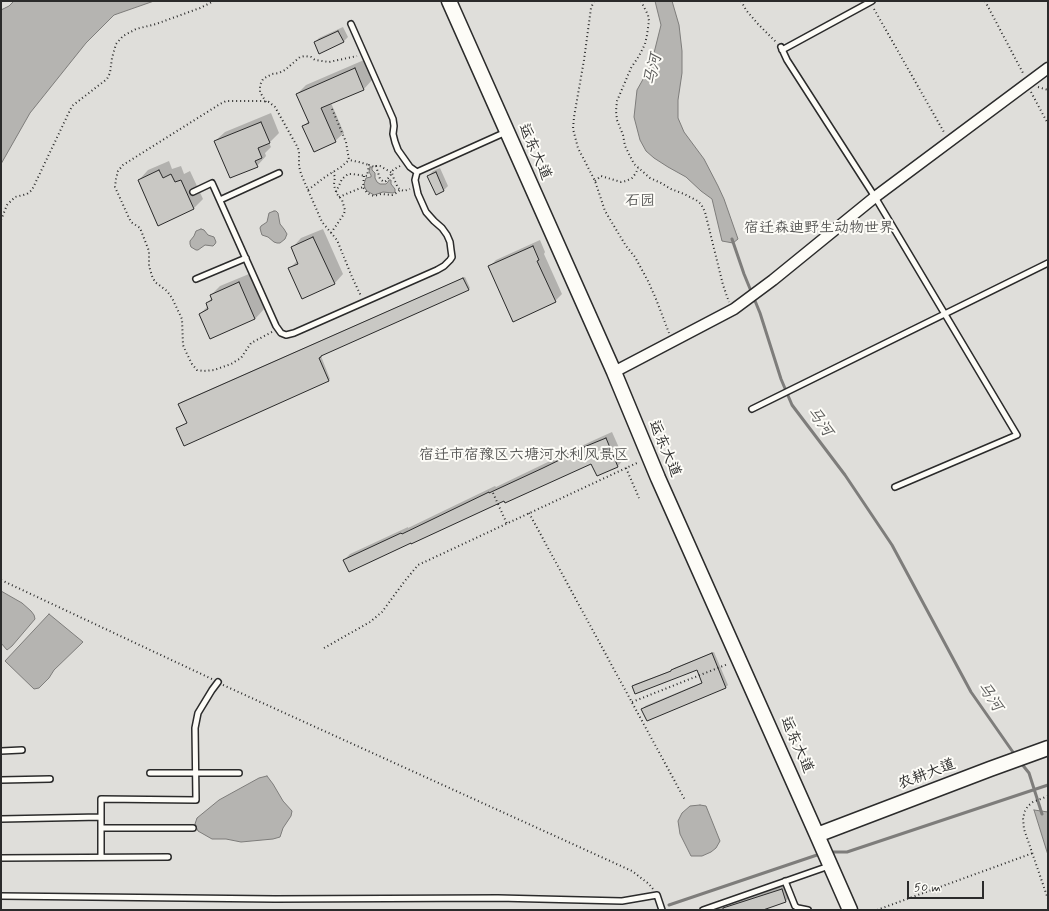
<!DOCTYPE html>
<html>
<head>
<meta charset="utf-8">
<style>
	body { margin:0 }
	#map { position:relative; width:1049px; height:911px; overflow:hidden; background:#fdfcf7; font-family:Mynerve,sans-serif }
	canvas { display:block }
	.frame { position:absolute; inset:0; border:2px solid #2b2b2b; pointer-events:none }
	.scale { position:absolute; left:907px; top:881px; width:77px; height:18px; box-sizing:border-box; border:2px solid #2b2b2b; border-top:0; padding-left:5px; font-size:12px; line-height:14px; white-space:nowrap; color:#2b2b2b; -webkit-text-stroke:3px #fdfcf7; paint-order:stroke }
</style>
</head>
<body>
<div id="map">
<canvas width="1049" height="911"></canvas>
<div class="frame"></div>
<div class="scale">50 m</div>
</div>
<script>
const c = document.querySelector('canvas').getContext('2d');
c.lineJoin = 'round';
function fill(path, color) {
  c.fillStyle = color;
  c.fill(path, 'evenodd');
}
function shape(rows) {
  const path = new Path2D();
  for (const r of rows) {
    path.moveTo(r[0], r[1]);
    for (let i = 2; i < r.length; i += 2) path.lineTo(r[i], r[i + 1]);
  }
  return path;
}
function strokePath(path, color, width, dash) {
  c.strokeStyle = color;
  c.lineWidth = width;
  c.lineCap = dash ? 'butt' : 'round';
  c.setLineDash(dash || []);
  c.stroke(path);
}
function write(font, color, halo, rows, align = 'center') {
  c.font = font + ' Mynerve,"LXGW WenKai TC",sans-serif';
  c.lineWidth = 4;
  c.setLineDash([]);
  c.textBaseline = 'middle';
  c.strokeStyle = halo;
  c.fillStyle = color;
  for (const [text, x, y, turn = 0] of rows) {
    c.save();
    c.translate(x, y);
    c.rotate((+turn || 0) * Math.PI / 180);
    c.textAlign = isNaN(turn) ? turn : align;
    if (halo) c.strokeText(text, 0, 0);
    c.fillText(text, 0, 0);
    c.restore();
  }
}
fill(shape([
	[1,1,1048,1,1048,910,1,910]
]), '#dfdeda');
const water = shape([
	[14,1,154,1,114,15,86,43,30,113,1,164,1,10,9,6,14,1],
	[655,1,672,1,679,25,682,51,682,73,678,100,678,118,684,132,704,159,718,186,724,199,738,239,733,243,722,241,712,199,701,191,686,177,668,167,654,158,646,151,640,140,634,117,637,90,651,65,661,25,655,1],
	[370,167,372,167,372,170,375,173,375,178,377,182,380,184,386,184,388,182,389,180,391,180,391,184,395,189,395,192,393,193,383,192,374,195,367,191,365,188,364,184,366,178,371,177,371,175,369,172,370,167],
	[274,211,276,211,278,213,280,224,284,229,287,234,285,239,280,243,277,243,274,242,268,237,262,235,261,232,260,228,261,226,267,222,269,213,274,211],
	[201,229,204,230,208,235,214,237,216,242,215,244,213,246,205,245,198,250,196,250,191,247,190,244,190,241,194,236,196,231,201,229],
	[1,591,22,603,31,611,34,615,35,619,12,646,7,650,1,643,1,591],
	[49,614,83,642,54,670,49,678,39,688,34,689,5,661,49,614],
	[267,776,273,784,283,801,292,811,291,816,283,828,280,837,273,839,241,842,226,839,212,839,198,831,195,824,197,818,219,800,259,778,267,776],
	[700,805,706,806,720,841,716,848,711,852,702,856,691,856,680,834,678,821,682,813,690,806,700,805],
	[1034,810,1048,812,1048,855,1034,810]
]);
fill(water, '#b5b4b1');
strokePath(water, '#7e7d7b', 1);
fill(shape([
	[343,27,348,37,343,42,315,42,319,38],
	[364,60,372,80,364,89,331,103,344,133,335,141,303,126,309,121,297,94,306,85],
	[271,113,279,133,269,143,271,147,265,153,266,156,257,166,215,141,225,132],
	[169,161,172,169,181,166,184,174,190,171,203,199,194,208,139,180,148,170],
	[440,168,448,186,444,190,428,176,433,171],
	[323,229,343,274,334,284,289,269,298,260,292,248,301,238],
	[540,240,545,252,544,254,562,294,555,301,489,267,496,260],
	[249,274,264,309,255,319,200,314,208,306,207,303,212,298,211,295,220,286],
	[465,277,470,288,468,290,322,354,321,356,330,379,329,380,180,404,181,402],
	[612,432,624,459,618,466,592,462,504,500,344,560,350,554,408,527,408,528,495,486,496,487,550,461,590,442,592,441],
	[714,652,728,685,726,687,643,709,645,706,703,682,698,669,633,686,635,684,673,670,674,668],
	[787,884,791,896,786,901,759,910,707,910]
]), '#0003');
strokePath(shape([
	[732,239,744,274,760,313,781,379,792,405,845,475,892,545,971,692,1015,755],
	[1021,763,1029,773,1042,814],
	[832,852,847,852,1048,785],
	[669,905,817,855]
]), '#7e7d7b', 3);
const building = shape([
	[338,31,344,42,319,54,314,42,338,31],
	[355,68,364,90,321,108,336,142,314,152,302,126,309,123,296,94,355,68],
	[261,122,270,143,258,148,262,158,255,161,258,167,230,178,214,141,261,122],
	[159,170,163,178,171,174,175,182,181,180,194,209,158,226,138,180,159,170],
	[436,172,444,191,436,195,427,176,436,172],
	[313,237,335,284,302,299,288,268,298,264,291,247,313,237],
	[533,246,539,260,537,261,556,302,513,322,488,266,533,246],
	[463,278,469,290,321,356,321,357,319,358,329,381,184,446,176,428,187,423,178,404,463,278],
	[239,282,255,319,210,339,199,314,208,309,206,303,212,300,210,295,239,282],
	[606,438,618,467,597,476,591,464,505,503,504,501,411,544,411,543,349,572,343,560,401,533,402,534,489,492,489,493,543,468,584,448,584,447,606,438],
	[712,653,726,688,647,721,641,709,702,683,697,670,635,694,632,686,671,671,671,670,712,653],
	[782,889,786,902,763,910,723,910,723,908,782,889]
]);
fill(building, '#c9c8c4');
strokePath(building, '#2b2b2b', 1);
const lane = shape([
	[351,24,393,119,394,126,393,134,395,142,398,150,410,167,417,172,506,132],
	[781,47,787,60,875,197,1017,435,895,487],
	[782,50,872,1],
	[193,192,212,183,276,326,281,333,286,335,294,333,437,270,444,266,450,260,452,257,451,250,450,242,447,235,442,228,434,221,426,212,418,194,415,180,417,172],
	[220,200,279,173],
	[196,279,246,258],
	[752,409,1048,263],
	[1,751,22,750],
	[150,773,239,773],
	[1,780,50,779],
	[1,819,101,817],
	[101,828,193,828],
	[101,857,101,799,196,800,195,728,198,713,212,690,218,682],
	[1,858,168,857],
	[785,881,795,906,798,908,808,910],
	[1,896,275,899,498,898,622,901,657,895,662,910],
	[703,910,829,866]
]);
const street = shape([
	[614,372,734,309,773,280,875,197,1048,68]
]);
const secondary = shape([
	[449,1,614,372,658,478,817,835,850,910],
	[817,835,990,769,1048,748]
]);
strokePath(lane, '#2b2b2b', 8);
strokePath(street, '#2b2b2b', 13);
strokePath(secondary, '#2b2b2b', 17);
strokePath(shape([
	[594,1,591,8,584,60,574,117,573,129,578,148,595,181,605,211,626,246,635,257,648,281,656,299,669,333],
	[641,1,648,15,649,21,647,35,645,44,639,56,631,68,617,101,616,111,617,120,623,135,625,146,634,164,650,178,661,183,671,189,684,194,696,200,701,204,705,212,723,285,729,302],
	[741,1,746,10,758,24,776,42],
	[985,1,1024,75],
	[874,9,945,134],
	[1038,87,1048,90],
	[1031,92,1048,124],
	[266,102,260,92,260,85,263,79,272,74,279,73,285,70,300,57,305,56,311,57,315,60,329,62,357,56],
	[332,109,346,142,349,160,359,162,369,165],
	[400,166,393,170,392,173,394,179,398,188,401,190,404,191,410,189],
	[364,176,363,187,367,193,371,195,374,196,381,194,392,195,396,193,400,190],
	[595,181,601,176,621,182,626,181,632,178,636,173,638,168],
	[308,190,325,177,341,167,349,160],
	[336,192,342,179,348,174,352,174,367,176,369,165,375,167,376,166,380,166,392,173,386,181,384,182,380,179,376,166],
	[339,197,363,187],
	[1,220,7,205,15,197,27,194,32,190,72,106,107,79,110,73,112,58,116,44,123,36,136,29,156,24,200,8,214,1],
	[331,233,344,214,345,210,342,200,337,194,335,189,334,184,335,177,333,172],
	[272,332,251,343,241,358,231,364,214,370,204,371,197,370,192,364,186,352,183,345,182,319,172,298,167,291,155,282,152,276,149,266,149,251,140,228,131,222,129,218,115,187,116,179,118,171,123,165,220,104,226,101,263,101,269,102,275,107,298,148,299,153,299,166,301,174,322,222,337,240,352,277,361,296],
	[626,468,639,498],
	[493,493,507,524],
	[529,513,685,800],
	[1,580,212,679],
	[324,648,370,622,382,612,404,582,418,565,639,462],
	[223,685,632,871,649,884,653,889],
	[632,702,728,664],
	[1048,796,1033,802,1028,806,1025,811,1023,818,1024,829,1048,899],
	[877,910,1033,853]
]), '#2b2b2b', 2, [1, 3]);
strokePath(lane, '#fdfcf7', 5);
strokePath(street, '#fdfcf7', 10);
strokePath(secondary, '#fdfcf7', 14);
write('15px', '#2b2b2b', '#fdfcf7', [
	["运东大道",534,152,66],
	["运东大道",664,449,67],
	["运东大道",796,745,66],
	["农耕大道",927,775,-21]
]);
write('15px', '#585857', '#fdfcf7', [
	["石园",640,202],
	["宿迁森迪野生动物世界",819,229],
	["宿迁市宿豫区六塘河水利风景区",524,456]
]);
write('italic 16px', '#5b5b5a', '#fdfcf7', [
	["马河",654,70,-77],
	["马河",819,422,55],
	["马河",989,697,56]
]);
</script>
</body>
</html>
